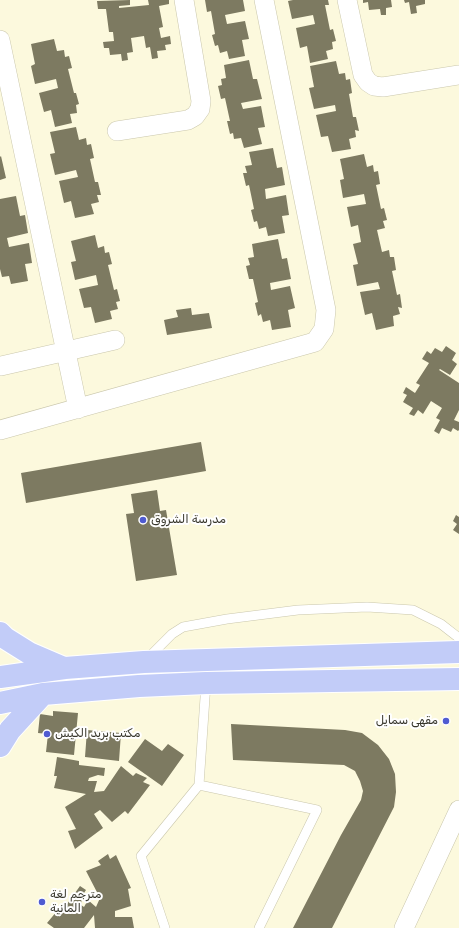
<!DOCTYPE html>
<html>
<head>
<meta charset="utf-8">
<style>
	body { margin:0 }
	canvas { display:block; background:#fcf9dd }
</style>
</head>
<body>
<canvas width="459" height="928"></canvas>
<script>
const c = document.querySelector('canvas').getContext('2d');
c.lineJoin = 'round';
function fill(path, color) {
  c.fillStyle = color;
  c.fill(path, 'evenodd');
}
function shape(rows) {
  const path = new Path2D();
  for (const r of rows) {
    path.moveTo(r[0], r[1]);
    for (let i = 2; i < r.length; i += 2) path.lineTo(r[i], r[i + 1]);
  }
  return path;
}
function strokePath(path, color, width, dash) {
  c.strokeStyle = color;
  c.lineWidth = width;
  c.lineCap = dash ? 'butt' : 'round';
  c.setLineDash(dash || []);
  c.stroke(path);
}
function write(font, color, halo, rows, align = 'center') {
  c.font = font + ' Rubik,Cairo,sans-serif';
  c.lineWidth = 4;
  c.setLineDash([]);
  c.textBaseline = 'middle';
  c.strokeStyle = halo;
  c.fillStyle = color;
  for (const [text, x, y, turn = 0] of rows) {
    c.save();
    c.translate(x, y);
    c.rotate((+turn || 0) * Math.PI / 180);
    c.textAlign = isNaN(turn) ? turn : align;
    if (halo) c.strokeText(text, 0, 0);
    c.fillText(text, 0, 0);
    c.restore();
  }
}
fill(shape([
	[130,0,130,5,119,6,119,8,149,5,148,0,169,0,169,4,159,6,163,27,159,28,161,38,170,36,171,44,165,45,166,50,157,51,158,58,152,59,150,47,146,48,144,36,131,38,133,52,127,53,128,60,122,61,121,54,110,55,109,48,104,48,103,42,114,41,113,32,109,32,106,9,98,9,97,1],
	[205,0,243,0,245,11,225,15,227,24,245,21,249,39,242,40,245,56,229,59,227,51,220,53,218,45,215,46,212,35,215,34,211,11,207,12],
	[293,0,328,0,329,5,325,5,330,30,333,29,336,41,332,42,333,49,326,51,328,59,310,63,307,46,300,48,296,28,315,24,313,15,292,19,288,1],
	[363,0,391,0,392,7,386,8,386,15,381,15,380,9,369,10,368,2,363,3],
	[404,0,425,0,425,4,416,6,417,13,411,14,409,2,405,3],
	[54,39,57,51,64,50,65,57,69,56,72,68,68,69,74,93,76,93,79,104,76,105,77,113,70,114,72,123,55,127,51,110,44,112,39,93,58,88,56,79,35,84,31,66,35,64,31,44],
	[249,60,253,79,257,79,262,99,241,103,243,109,261,106,265,127,258,128,262,144,244,148,241,138,234,139,233,133,230,134,227,121,230,121,225,98,221,99,218,86,222,85,221,79,226,78,224,65],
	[336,61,339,74,345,73,346,80,350,79,352,93,349,94,353,117,356,117,359,131,355,130,356,137,349,139,351,149,332,152,328,136,321,137,316,115,336,111,335,105,314,109,309,88,314,87,310,66],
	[76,127,79,140,86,138,87,145,91,144,94,158,90,159,95,182,98,182,101,195,97,195,99,202,91,204,94,214,75,218,71,201,64,203,59,181,78,177,76,170,55,175,50,154,55,153,50,132],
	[273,148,277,168,282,167,285,185,265,189,266,199,286,195,289,215,282,216,285,233,268,236,266,227,259,229,257,221,254,222,251,210,254,209,249,185,246,186,243,173,247,173,245,166,252,165,249,152],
	[364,154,367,167,373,165,374,172,378,171,380,184,376,185,381,209,384,208,387,220,383,221,385,228,377,230,382,252,389,250,390,257,394,257,396,270,392,271,397,295,400,294,402,308,398,307,400,314,393,316,394,326,376,330,372,313,365,315,360,292,380,289,378,282,357,286,353,265,358,264,353,244,361,242,358,225,351,227,347,207,366,204,364,194,343,198,340,180,344,179,340,159],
	[1,156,6,178,0,180,0,157],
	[16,196,20,216,25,215,28,233,7,238,9,247,29,243,32,263,25,264,28,281,11,284,9,276,2,277,0,269,0,199],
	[95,235,98,248,104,246,105,253,109,252,112,264,108,265,114,290,117,289,120,301,116,302,118,309,110,311,112,319,95,323,91,307,84,308,79,289,98,285,96,275,75,280,71,262,76,261,71,241],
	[278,239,282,259,287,258,291,279,270,283,271,290,290,286,295,308,288,310,291,327,272,330,270,320,263,322,261,314,258,316,255,303,258,302,253,279,249,279,246,266,250,265,248,258,254,257,252,244],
	[191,308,192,315,209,313,212,328,167,335,164,320,178,317,176,310],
	[446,346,456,353,452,360,457,364,450,375,440,369,439,370,459,383,459,410,454,420,459,422,459,430,458,431,453,428,451,432,442,428,439,434,434,431,440,420,436,418,442,408,431,401,423,414,418,410,414,416,409,414,413,408,403,402,407,395,403,393,406,387,415,393,420,385,416,383,429,363,422,359,427,351,431,354,435,348,442,352],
	[201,442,206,471,26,503,21,473],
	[157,490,160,511,166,510,177,575,136,581,126,514,134,513,131,494],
	[456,515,459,517,459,534,453,530,457,524,453,521],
	[53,711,78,713,74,755,46,752,48,734,38,733,40,714,53,716],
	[231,724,345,730,362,733,378,745,389,759,395,774,396,792,394,807,332,928,293,928,341,835,361,800,363,791,360,781,355,771,344,765,233,760],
	[87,730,121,733,119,761,85,757],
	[145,739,162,751,168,744,184,755,162,786,128,762],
	[57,757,79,761,79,765,105,768,104,776,98,775,89,778,88,781,97,781,94,792,104,791,121,766,133,776,136,773,147,778,143,782,150,785,128,814,125,811,112,822,100,810,94,814,103,828,75,849,68,831,76,829,65,807,86,794,54,788,57,776,54,776],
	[108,854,110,859,116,855,131,888,128,889,131,906,115,911,115,917,132,917,134,928,95,928,94,915,84,928,54,928,47,923,62,905,65,907,80,886,86,890,82,896,81,905,84,907,88,900,96,907,100,898,86,871,101,865,98,861]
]), '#7d7a61');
const service = shape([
	[148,658,172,634,183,627,227,619,298,610,367,607,413,610,441,624,459,638],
	[199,785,317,810,259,928],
	[165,928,141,856,199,785,206,683]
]);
const minor = shape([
	[347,0,363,75,368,82,374,86,383,87,459,75],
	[0,40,78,409],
	[117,131,188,120,195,116,200,109,201,101,184,0],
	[1,366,115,340],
	[0,430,315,342,324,329,326,310,264,0],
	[404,928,459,810]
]);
const trunk = shape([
	[0,633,5,638,29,653,64,668],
	[0,677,65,668,144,662,459,652],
	[0,703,43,694,139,686,206,683,459,679],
	[0,746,10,730,43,694]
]);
strokePath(service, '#cac7ac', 10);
strokePath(minor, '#cac7ac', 20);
strokePath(trunk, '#fff', 24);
strokePath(service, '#fff', 9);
strokePath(minor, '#fff', 19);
strokePath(trunk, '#c2ccf8', 22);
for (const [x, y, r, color] of [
	[143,520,4,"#4f5bd1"],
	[446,721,4,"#4f5bd1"],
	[47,734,4,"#4f5bd1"],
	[42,902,4,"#4f5bd1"]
]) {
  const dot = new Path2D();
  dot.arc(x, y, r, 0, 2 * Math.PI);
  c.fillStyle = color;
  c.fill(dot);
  strokePath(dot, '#fff', 1.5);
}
write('12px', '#38372c', '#fff', [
	["مدرسة الشروق",151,520],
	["مقهى سمايل",438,721,"right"],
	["مكتب بريد الكيش",55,734],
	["مترجم لغة",50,895],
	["المانية",50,909]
], 'left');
</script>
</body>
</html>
